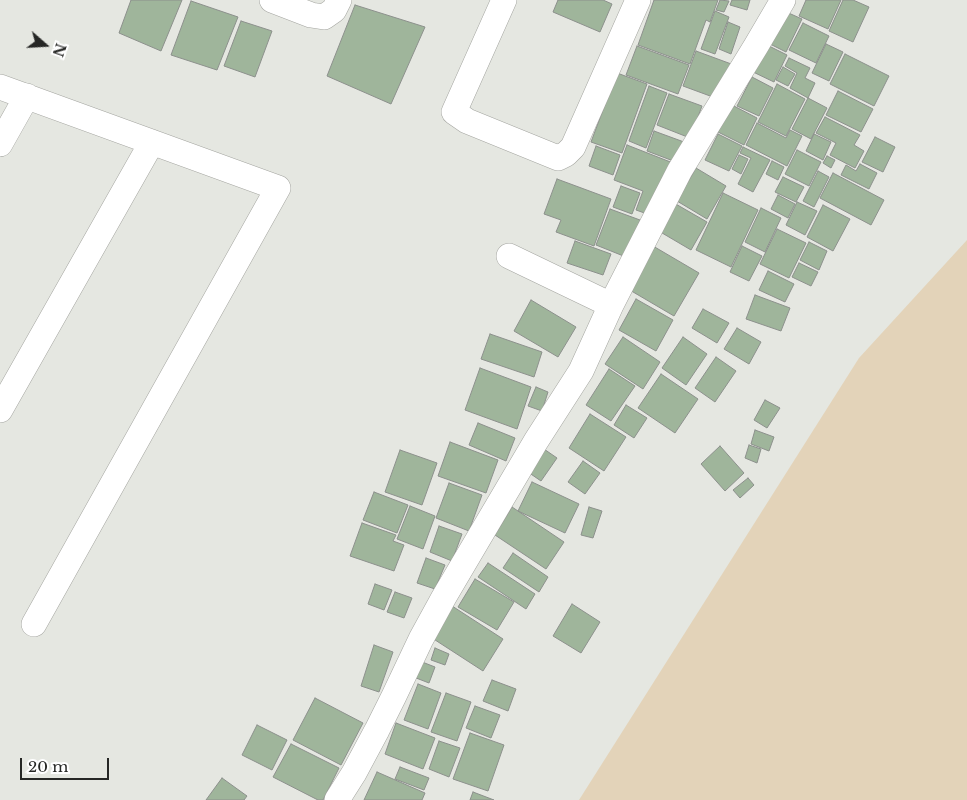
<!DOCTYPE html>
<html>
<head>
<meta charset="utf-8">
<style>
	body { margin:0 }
	#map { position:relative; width:967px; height:800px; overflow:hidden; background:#e5e7e1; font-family:"Libre Baskerville",serif }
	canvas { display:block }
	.north { position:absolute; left:20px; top:20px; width:50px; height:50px; -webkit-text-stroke:4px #fff; paint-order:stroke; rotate:109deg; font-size:14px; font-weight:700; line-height:20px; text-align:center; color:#262725 }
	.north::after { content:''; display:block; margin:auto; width:18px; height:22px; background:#262725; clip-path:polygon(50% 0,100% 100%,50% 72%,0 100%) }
	.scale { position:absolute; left:20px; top:758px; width:89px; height:22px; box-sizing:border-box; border:2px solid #262725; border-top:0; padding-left:6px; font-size:15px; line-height:18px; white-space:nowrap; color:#262725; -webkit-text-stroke:4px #fff; paint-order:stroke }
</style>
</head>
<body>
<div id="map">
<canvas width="967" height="800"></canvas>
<div class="north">N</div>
<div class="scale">20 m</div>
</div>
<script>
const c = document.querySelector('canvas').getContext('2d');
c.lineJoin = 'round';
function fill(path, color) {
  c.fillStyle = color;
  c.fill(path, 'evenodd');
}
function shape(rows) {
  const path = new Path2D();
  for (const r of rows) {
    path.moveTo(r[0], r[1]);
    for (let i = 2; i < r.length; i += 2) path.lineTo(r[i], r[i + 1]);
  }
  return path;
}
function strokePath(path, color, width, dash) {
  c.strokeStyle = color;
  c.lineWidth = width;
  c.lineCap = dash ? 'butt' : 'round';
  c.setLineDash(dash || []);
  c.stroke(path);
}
fill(shape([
	[967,240,967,800,579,800,859,358]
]), '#e3d3b9');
const building = shape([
	[131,0,182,0,161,51,119,33,131,0],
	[558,0,603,0,612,4,600,32,553,12,558,0],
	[654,0,718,0,710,22,706,20,690,64,638,45,654,0],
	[720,0,729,1,724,12,716,10,720,0],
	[732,0,750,0,747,10,730,5,732,0],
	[806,0,841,0,828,29,799,16,806,0],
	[843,0,853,0,869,7,853,42,829,31,843,0],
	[191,1,238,17,217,70,171,55,191,1],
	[355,5,425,27,391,104,327,76,355,5],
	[715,11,729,17,715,54,701,49,715,11],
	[784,11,802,19,786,52,768,43,784,11],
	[241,21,272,31,255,77,224,66,241,21],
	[728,22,740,27,731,54,719,49,728,22],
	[803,23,829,36,816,63,789,50,803,23],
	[763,43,787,55,774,82,749,70,763,43],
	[826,44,843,52,829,81,812,73,826,44],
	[637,46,689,65,678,94,626,75,637,46],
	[696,51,734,65,721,100,683,86,696,51],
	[845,54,889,76,874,106,830,84,845,54],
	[789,58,810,68,805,78,815,83,808,98,790,88,797,73,785,66,789,58],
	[783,67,795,74,788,86,776,80,783,67],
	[617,73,647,84,622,153,591,142,617,73],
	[752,77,773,88,759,116,737,106,752,77],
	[777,84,805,99,786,136,758,122,777,84],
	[649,86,667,93,646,148,629,141,649,86],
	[838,91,873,109,861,132,826,115,838,91],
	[669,94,702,106,690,138,657,125,669,94],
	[808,98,827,108,811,139,792,129,808,98],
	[732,105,757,118,744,145,718,132,732,105],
	[825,117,860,135,854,145,864,151,855,168,830,155,836,143,816,133,825,117],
	[757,123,786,138,790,130,802,136,787,166,746,145,757,123],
	[654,131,684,142,676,162,647,151,654,131],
	[718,134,742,146,729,171,705,160,718,134],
	[814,134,831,142,823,160,806,151,814,134],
	[875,137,895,147,883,172,862,162,875,137],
	[627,145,673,163,653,216,636,210,643,191,614,180,627,145],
	[596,146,620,155,613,175,589,166,596,146],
	[743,147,770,160,753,192,738,184,751,158,740,153,743,147],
	[797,150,821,162,809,186,785,174,797,150],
	[739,155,748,159,741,174,732,169,739,155],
	[827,156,835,160,831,168,823,163,827,156],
	[772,161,784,167,778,180,766,174,772,161],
	[860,164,877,173,869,189,841,175,846,165,856,171,860,164],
	[696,168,726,186,707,219,677,201,696,168],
	[818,171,829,177,814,207,803,201,818,171],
	[833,173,884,200,871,225,820,198,833,173],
	[783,177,804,187,796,202,775,192,783,177],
	[557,179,611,199,594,246,556,232,561,220,544,214,557,179],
	[621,186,640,193,632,214,613,207,621,186],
	[723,193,758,210,731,267,696,250,723,193],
	[778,195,795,204,788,218,771,209,778,195],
	[797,202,817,211,805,235,786,225,797,202],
	[674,203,707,222,691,250,657,230,674,203],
	[823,205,850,219,833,251,807,237,823,205],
	[761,208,781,218,765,252,745,242,761,208],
	[610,209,640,220,626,257,596,245,610,209],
	[777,229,806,243,789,278,760,264,777,229],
	[575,241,611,254,603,275,567,263,575,241],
	[809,242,827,251,819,270,800,260,809,242],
	[653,246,699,273,674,316,628,289,653,246],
	[742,246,762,256,749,281,730,272,742,246],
	[799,263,818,272,811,286,792,277,799,263],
	[768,271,794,284,785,302,759,290,768,271],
	[755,295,790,308,781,331,746,319,755,295],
	[636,299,673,320,656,351,619,330,636,299],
	[531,300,576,327,558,357,514,331,531,300],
	[703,309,729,323,717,343,692,328,703,309],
	[737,328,761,342,749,364,724,349,737,328],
	[490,334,542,352,534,377,481,359,490,334],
	[623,337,660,362,643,389,605,364,623,337],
	[683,337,707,354,686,385,662,368,683,337],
	[716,357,736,371,715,402,695,388,716,357],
	[480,368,531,387,517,429,465,410,480,368],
	[609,369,635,386,611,421,586,405,609,369],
	[661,374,698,399,675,433,638,408,661,374],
	[536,387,548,392,542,411,528,406,536,387],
	[765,400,780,408,767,428,754,420,765,400],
	[626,405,647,418,634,438,614,425,626,405],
	[590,414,626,437,604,471,569,448,590,414],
	[478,423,515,438,506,461,469,445,478,423],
	[755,430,774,437,769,451,751,444,755,430],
	[450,442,498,460,486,493,438,476,450,442],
	[749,445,761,449,757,463,745,458,749,445],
	[720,446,744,473,725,491,701,464,720,446],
	[541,447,557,458,541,481,525,470,541,447],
	[400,450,437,463,422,505,385,492,400,450],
	[583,461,600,473,585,494,568,482,583,461],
	[748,478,754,485,740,498,733,490,748,478],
	[532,482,579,504,565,533,518,511,532,482],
	[449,483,482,495,469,531,436,518,449,483],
	[374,492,408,505,397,533,363,520,374,492],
	[410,506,435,516,423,549,397,539,410,506],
	[512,507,564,542,546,569,495,535,512,507],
	[589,507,602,511,593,538,581,535,589,507],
	[362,523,396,535,393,541,404,545,394,571,350,556,362,523],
	[439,526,462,534,452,561,430,552,439,526],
	[513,553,548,577,539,592,503,568,513,553],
	[426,558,445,565,435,589,417,583,426,558],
	[488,563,535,594,526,609,478,577,488,563],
	[475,579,514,602,497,630,458,607,475,579],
	[375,584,392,590,384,610,368,604,375,584],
	[395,592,412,598,404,618,387,612,395,592],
	[449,604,503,639,483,671,429,636,449,604],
	[572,604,600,622,581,653,553,636,572,604],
	[374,645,393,652,379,692,361,686,374,645],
	[435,648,449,654,445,665,431,660,435,648],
	[417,660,435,667,429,683,411,676,417,660],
	[492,680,516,689,508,711,483,701,492,680],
	[418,684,441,693,428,729,404,720,418,684],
	[446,693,471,702,457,741,431,732,446,693],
	[315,698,363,723,341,765,293,740,315,698],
	[475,706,500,715,491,738,466,728,475,706],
	[396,723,435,738,423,769,385,754,396,723],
	[257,725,287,740,272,770,242,755,257,725],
	[470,733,504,745,488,791,453,779,470,733],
	[439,741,460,748,449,777,429,769,439,741],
	[291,744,339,768,323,800,318,800,273,777,291,744],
	[400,767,429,778,424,790,395,779,400,767],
	[377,772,425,793,422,800,364,800,377,772],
	[222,778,247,796,244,800,206,800,222,778],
	[473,792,494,800,470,800,473,792]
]);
fill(building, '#9fb59b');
strokePath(building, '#8c908c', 1);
const street = shape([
	[272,0,311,15,324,17,334,10,339,0],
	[504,0,454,112,467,121,558,158,566,154,573,147,638,0],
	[0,87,278,188,34,624],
	[0,144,27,96],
	[509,256,611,305],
	[0,410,152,142],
	[337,800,354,773,377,730,394,696,421,639,444,597,536,441,581,371,611,305,680,170,756,46,783,0]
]);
strokePath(street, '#a4a5a0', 26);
strokePath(street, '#fff', 25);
</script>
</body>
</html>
